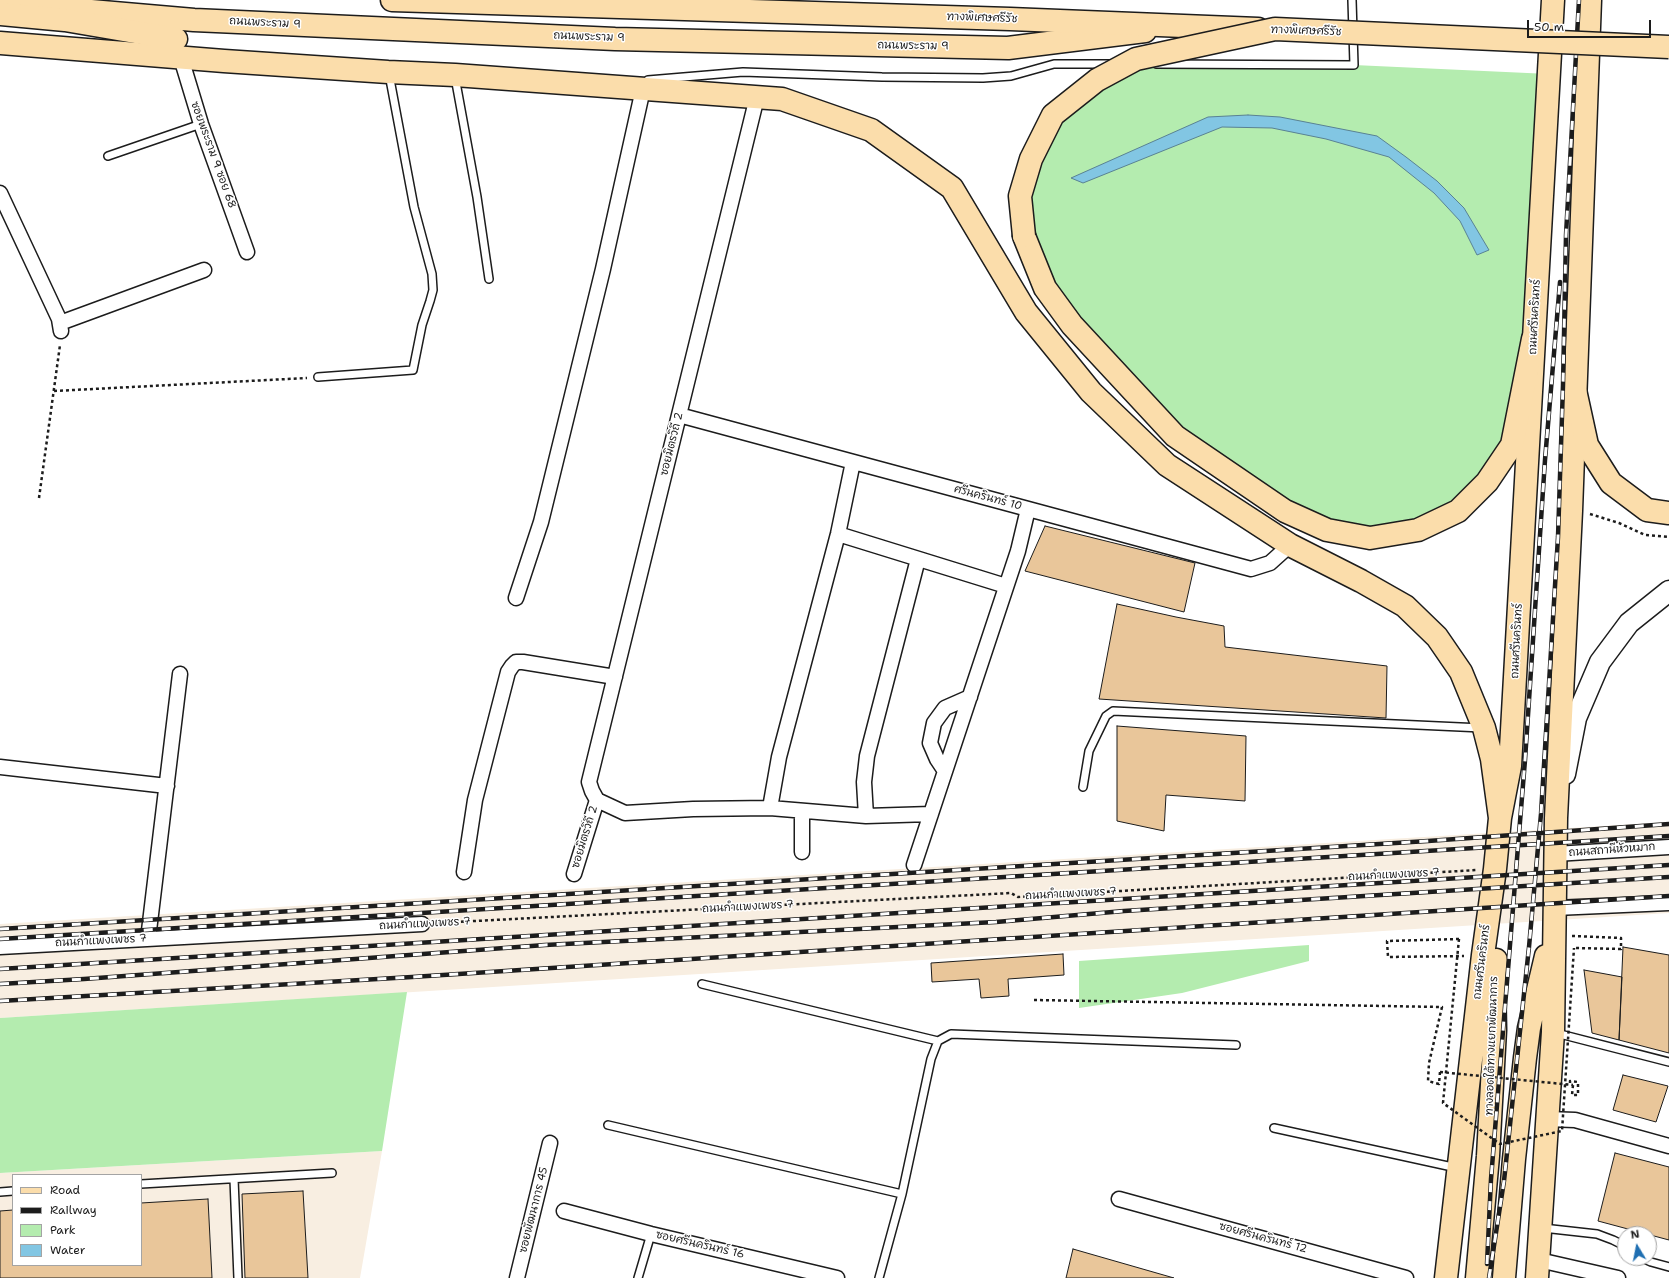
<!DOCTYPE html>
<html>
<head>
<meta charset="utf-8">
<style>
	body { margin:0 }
	#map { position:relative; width:1669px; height:1278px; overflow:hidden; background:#fff; font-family:"Shantell Sans",sans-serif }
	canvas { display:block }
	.legend { position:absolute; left:12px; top:1174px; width:130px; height:92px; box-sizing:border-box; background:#fff; border:1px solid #a4a4a4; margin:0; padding:5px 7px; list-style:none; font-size:12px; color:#1c1c1c }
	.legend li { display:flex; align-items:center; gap:8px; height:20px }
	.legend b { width:20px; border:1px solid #a4a4a4 }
	.north { position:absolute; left:1617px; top:1226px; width:40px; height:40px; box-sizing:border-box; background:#fff; border:1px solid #a4a4a4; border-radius:50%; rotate:350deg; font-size:11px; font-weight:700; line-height:16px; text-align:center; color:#1c1c1c }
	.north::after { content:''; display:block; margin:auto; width:14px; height:18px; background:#1f6fb2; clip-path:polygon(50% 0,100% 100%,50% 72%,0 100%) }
	.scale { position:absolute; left:1527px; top:20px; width:124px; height:18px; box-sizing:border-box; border:2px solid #1c1c1c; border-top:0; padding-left:5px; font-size:12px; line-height:14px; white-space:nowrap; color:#1c1c1c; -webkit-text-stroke:3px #fff; paint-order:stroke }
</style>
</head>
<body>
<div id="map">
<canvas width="1669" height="1278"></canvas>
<ul class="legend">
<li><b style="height:5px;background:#fbddab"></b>Road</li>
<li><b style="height:5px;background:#1c1c1c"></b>Railway</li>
<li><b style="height:11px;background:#b4ecaf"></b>Park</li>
<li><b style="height:11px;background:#82c6e3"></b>Water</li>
</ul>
<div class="north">N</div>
<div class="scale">50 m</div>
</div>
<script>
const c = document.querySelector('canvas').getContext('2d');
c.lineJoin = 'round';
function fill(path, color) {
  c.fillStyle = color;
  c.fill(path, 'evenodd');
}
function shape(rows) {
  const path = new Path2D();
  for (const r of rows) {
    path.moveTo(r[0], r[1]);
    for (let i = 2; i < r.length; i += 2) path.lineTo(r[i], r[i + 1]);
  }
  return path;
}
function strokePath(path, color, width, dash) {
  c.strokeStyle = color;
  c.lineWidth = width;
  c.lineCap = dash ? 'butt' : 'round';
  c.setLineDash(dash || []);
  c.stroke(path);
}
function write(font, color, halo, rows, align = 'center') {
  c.font = font + ' "Shantell Sans","Playpen Sans Thai",sans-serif';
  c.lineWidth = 3;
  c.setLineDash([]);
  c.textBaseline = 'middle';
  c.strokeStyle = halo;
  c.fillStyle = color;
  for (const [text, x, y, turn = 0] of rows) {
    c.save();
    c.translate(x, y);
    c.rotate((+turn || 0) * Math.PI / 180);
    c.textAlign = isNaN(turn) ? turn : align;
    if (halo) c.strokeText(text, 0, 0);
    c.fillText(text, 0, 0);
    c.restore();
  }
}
fill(shape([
	[1669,822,1669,913,0,1018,0,924],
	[382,1151,360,1278,0,1278,0,1173],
	[13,1175,141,1175,141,1265,13,1265]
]), '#f8eee1');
fill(shape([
	[1131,62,1354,65,1549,74,1533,339,1512,445,1487,482,1418,530,1327,530,1175,436,1072,325,1024,236,1031,159,1053,115],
	[1309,945,1309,961,1182,993,1079,1008,1079,961],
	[407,992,382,1151,0,1173,0,1018]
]), '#b4ecaf');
const water = shape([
	[1248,115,1280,117,1377,136,1406,157,1437,181,1464,208,1489,250,1477,255,1460,221,1434,193,1389,157,1326,139,1272,128,1222,127,1083,183,1071,178,1208,117,1248,115]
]);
fill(water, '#82c6e3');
strokePath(water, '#598293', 1);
const building = shape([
	[1045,526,1195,563,1184,612,1025,571,1045,526],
	[1117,604,1176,617,1224,626,1225,647,1387,666,1386,718,1099,699,1117,604],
	[1117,726,1246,736,1245,801,1166,795,1164,831,1117,821,1117,726],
	[1623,947,1669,955,1669,1053,1619,1040,1623,947],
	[1063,954,1064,975,1008,979,1009,996,981,998,979,979,932,982,931,963,1063,954],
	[1584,970,1622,977,1619,1040,1592,1033,1584,970],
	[1623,1075,1668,1086,1656,1122,1613,1110,1623,1075],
	[1615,1153,1669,1167,1669,1240,1598,1221,1615,1153],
	[303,1191,308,1278,245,1278,242,1194,303,1191],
	[208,1199,212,1278,0,1278,0,1211,13,1210,13,1265,141,1265,141,1203,208,1199],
	[1073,1249,1174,1278,1066,1278,1073,1249]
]);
fill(building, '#e9c69a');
strokePath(building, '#1c1c1c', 1);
const service = shape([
	[1156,64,1354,65,1352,0],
	[455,77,477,197,489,279],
	[648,80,743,72,882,77,983,78,1011,76,1054,64,1112,64],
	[108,156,201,124],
	[318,377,413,370,422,325,430,301,433,290,432,274,414,207,389,74],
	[1083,787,1089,751,1106,716,1113,711,1482,728],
	[702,984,938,1041],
	[1556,1033,1669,1062],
	[608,1125,902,1194],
	[1274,1128,1457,1168],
	[234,1179,238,1278],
	[141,1184,332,1173],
	[0,1192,13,1191],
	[1543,1228,1597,1234,1613,1240,1625,1246],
	[1642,1258,1651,1262,1669,1267],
	[638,1278,651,1234],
	[879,1278,902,1194,931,1059,938,1041,951,1034,1236,1045]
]);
const minor = shape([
	[181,58,201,124,247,252],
	[757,97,589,782,592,791,597,800,625,813,693,809,770,808,866,816,931,814],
	[0,193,59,319,61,331],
	[60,323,204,270],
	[679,415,1251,569,1270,563,1290,545],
	[838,534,1006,586],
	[516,598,541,522,603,269,643,89],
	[0,767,167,786],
	[945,771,937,759,930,743,934,723,945,708,970,697],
	[770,808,779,757,838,534,853,462],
	[866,816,864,782,867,756,918,559],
	[802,852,802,811],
	[1555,854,1669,847],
	[914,865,1018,551,1028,509],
	[464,872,475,800,508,672,512,666,516,662,523,662,615,677],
	[574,874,597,800],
	[1555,908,1669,903],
	[148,939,180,674],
	[0,947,422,924],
	[1547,1119,1575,1120,1669,1146],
	[1119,1199,1406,1278],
	[564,1211,651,1234,837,1278],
	[1539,1260,1618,1278],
	[517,1278,550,1143]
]);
const secondary = shape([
	[1565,774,1576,718,1600,662,1629,623,1669,591]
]);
const primary = shape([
	[0,3,194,20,615,39,1008,48,1145,31],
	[0,43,224,61,388,72,455,75,782,99,871,130,952,188,1026,312,1091,392,1167,465,1290,545,1361,581,1405,606,1437,637,1461,672,1484,728,1492,759,1500,818],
	[1446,1278,1483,955,1495,869,1500,818,1510,766,1553,0],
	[1477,1278,1488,1156,1495,1030,1494,981,1496,960],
	[1504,1278,1514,1159,1525,1058,1529,1028,1546,956],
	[1537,1278,1553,1032,1556,818,1571,511,1590,0]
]);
const motorway = shape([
	[392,0,1010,19,1258,29],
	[0,14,65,20,176,39],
	[1024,236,1045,288,1072,325,1175,436,1285,511,1327,530,1370,538,1418,530,1458,511,1487,482,1512,445,1533,339],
	[1575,390,1587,445,1611,483,1647,510,1669,513]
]);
strokePath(service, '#1c1c1c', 10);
strokePath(minor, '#1c1c1c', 17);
strokePath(secondary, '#1c1c1c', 23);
strokePath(primary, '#1c1c1c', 25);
strokePath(motorway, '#1c1c1c', 25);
strokePath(shape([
	[54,391,307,378],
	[39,498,60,345],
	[1590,514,1619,523,1645,535,1669,537],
	[437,923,1011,893,1018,897,1477,870],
	[1572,936,1621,938,1621,949,1574,948],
	[1459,939,1387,941,1388,957,1464,956],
	[1034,1000,1442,1007,1429,1063,1428,1081,1439,1084,1440,1072],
	[1570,1083,1570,1081,1578,1082,1578,1095,1572,1095,1573,1085]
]), '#1c1c1c', 2.5, [3, 3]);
strokePath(service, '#fff', 7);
strokePath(minor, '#fff', 14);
strokePath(secondary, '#fff', 20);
strokePath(primary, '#fbddab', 22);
strokePath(motorway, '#fbddab', 22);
const rail = shape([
	[0,929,1428,841,1669,824],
	[0,939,1669,836],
	[0,969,1669,865],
	[0,984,84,979,545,945,996,922,1124,911,1669,877],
	[0,1001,412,977,1669,896],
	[1487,1264,1491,1179,1525,760,1545,460,1560,282],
	[1489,1278,1504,1181,1529,947,1541,814,1558,537,1563,385,1566,235,1579,0]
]);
strokePath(rail, '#1c1c1c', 4.5);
strokePath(rail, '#fff', 3, [9]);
const motorwayBridge = shape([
	[1024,236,1020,196,1031,159,1053,115,1097,80,1136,59,1275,29,1669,47]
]);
strokePath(motorwayBridge, '#1c1c1c', 25, []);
strokePath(shape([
	[1459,939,1443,1103,1500,1144,1562,1131,1574,948],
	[1440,1072,1573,1085]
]), '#1c1c1c', 2.5, [3, 3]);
strokePath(motorwayBridge, '#fbddab', 22);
write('11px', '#1c1c1c', '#fff', [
	["ทางพิเศษศรีรัช",982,18,2],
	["ถนนพระราม 9",265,23,3],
	["ทางพิเศษศรีรัช",1306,31,2],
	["ถนนพระราม 9",589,37,2],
	["ถนนพระราม 9",913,46,1],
	["ซอยพระราม 9 ซอย 68",213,155,70],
	["ถนนศรีนครินทร์",1535,317,-87],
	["ซอยมิตรวิถี 2",672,444,-76],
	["ศรีนครินทร์ 10",988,498,15],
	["ถนนศรีนครินทร์",1517,641,-87],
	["ซอยมิตรวิถี 2",585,837,-73],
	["ถนนสถานีหัวหมาก",1612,850,-4],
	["ถนนกำแพงเพชร 7",1394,875,-3],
	["ถนนกำแพงเพชร 7",1071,894,-3],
	["ถนนกำแพงเพชร 7",748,907,-3],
	["ถนนกำแพงเพชร 7",425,924,-3],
	["ถนนกำแพงเพชร 7",101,941,-3],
	["ถนนศรีนครินทร์",1482,962,-83],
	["ทางลอดใต้ทางแยกพัฒนาการ",1492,1046,-88],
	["ซอยพัฒนาการ 45",534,1210,-76],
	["ซอยศรีนครินทร์ 12",1263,1238,15],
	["ซอยศรีนครินทร์ 16",700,1245,13]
]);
</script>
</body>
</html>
